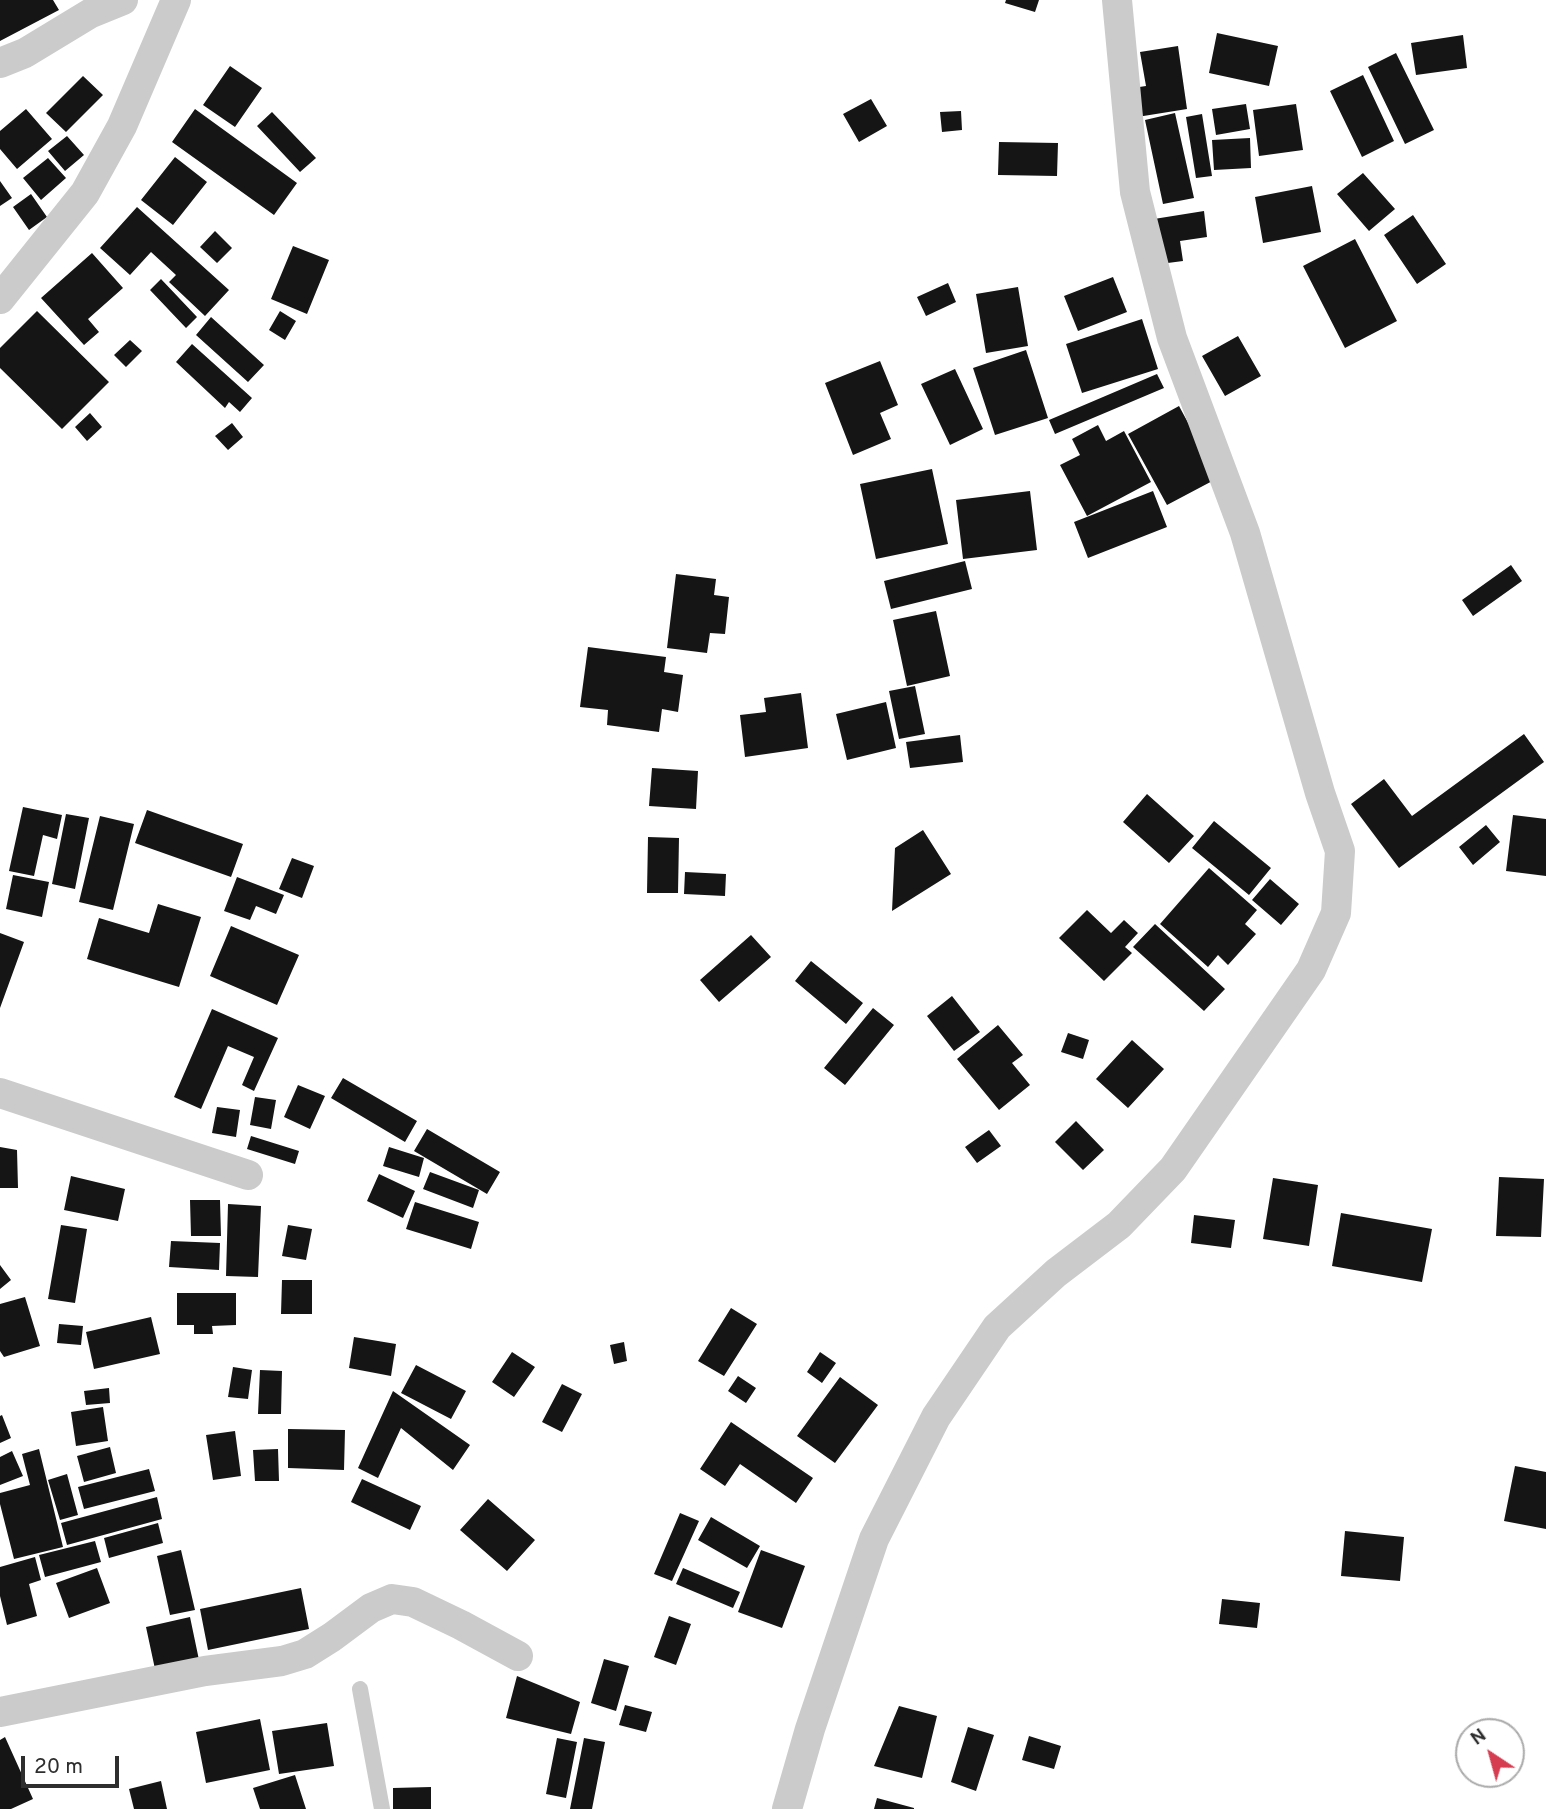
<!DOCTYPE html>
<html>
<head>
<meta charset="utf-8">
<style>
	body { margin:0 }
	#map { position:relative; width:1546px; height:1809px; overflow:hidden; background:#fff; font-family:Overpass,sans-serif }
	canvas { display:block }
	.north { position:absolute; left:1455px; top:1718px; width:70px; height:70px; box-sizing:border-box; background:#fff; border:2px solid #ababab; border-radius:50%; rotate:324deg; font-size:19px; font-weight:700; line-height:28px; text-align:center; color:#2e2e2e }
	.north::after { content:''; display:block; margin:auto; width:24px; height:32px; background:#d73d51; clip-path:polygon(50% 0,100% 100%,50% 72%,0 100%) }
	.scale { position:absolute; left:21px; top:1756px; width:98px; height:32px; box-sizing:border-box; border:4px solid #2e2e2e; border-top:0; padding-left:9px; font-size:21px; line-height:24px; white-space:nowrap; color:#2e2e2e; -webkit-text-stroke:5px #fff; paint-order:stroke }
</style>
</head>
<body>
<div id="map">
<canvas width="1546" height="1809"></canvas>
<div class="north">N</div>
<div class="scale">20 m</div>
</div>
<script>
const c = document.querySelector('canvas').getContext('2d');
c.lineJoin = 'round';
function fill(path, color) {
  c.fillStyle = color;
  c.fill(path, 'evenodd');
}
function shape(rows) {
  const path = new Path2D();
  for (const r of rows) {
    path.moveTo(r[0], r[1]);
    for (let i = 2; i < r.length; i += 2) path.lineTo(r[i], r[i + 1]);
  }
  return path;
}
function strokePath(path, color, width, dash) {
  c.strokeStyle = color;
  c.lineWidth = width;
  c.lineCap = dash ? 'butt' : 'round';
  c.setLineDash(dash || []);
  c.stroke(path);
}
fill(shape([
	[0,0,53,0,59,10,0,41],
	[1006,0,1039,0,1035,12,1005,3],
	[1217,33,1278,46,1269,86,1209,73],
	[1463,35,1467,68,1416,75,1411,43],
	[1178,46,1187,109,1131,118,1126,89,1146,86,1140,52],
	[1396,53,1434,130,1405,144,1368,67],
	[230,66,262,88,235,127,203,105],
	[1363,75,1394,141,1362,157,1330,91],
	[83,76,103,95,66,132,46,113],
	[871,99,887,126,859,142,843,114],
	[1246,104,1250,129,1216,135,1212,109],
	[1296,104,1303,150,1259,156,1253,110],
	[26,109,52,139,17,169,0,149,0,131],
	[195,109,297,183,274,215,172,142],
	[961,111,962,130,942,132,940,112],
	[272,112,316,158,300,172,257,126],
	[1175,113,1194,198,1163,204,1145,120],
	[1202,114,1212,176,1196,178,1186,117],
	[67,136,84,155,65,171,48,151],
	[1250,138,1251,168,1214,170,1212,140],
	[999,142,1058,143,1057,176,998,175],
	[175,157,207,182,173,225,141,200],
	[48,158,66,178,41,200,23,178],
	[1363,173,1395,209,1369,231,1337,194],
	[0,181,12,198,0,206],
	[1312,186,1321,232,1263,243,1255,197],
	[31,194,47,217,29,230,13,207],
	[137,207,229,290,205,316,169,282,176,275,151,252,130,275,100,248],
	[1204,211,1207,237,1180,241,1183,261,1160,264,1154,219],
	[1413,215,1446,264,1417,284,1384,235],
	[215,231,232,248,217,263,200,247],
	[1355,239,1397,321,1345,348,1303,266],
	[293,246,329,260,307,314,271,299],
	[92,253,123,288,88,319,99,332,84,345,41,298],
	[1113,277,1127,312,1078,331,1064,296],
	[161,279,197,317,186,328,150,290],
	[948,283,956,302,926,316,917,297],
	[1018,287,1028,346,986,353,976,294],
	[37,311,109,382,62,429,0,368,0,348],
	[280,311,296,321,285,340,269,330],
	[211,317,264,365,248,382,196,335],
	[1142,319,1158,369,1082,393,1066,344],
	[1238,336,1261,376,1225,396,1202,356],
	[130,340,142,351,126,367,114,355],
	[192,344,252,398,240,412,229,402,225,408,176,362],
	[1026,350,1048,418,995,435,973,368],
	[880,361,898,405,880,413,891,439,853,455,825,383],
	[955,369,983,429,950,445,921,384],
	[1157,374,1164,388,1055,434,1049,420],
	[1179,406,1218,478,1167,505,1128,434],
	[90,413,102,427,87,441,75,427],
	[232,423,243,437,228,450,215,436],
	[1098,425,1106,441,1124,431,1151,482,1087,516,1060,465,1080,455,1072,439],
	[932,469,948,544,876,559,860,484],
	[1030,491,1037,550,963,559,956,500],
	[1153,491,1167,527,1088,558,1074,522],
	[965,561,972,589,891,609,884,581],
	[1511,565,1522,581,1473,616,1462,600],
	[676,574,716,579,714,595,729,597,725,634,710,633,707,653,667,648],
	[936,611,950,676,907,686,893,620],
	[588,647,666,657,664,672,683,675,678,712,662,709,659,732,607,725,608,710,580,707],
	[915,686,925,734,899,739,889,691],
	[801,693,808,748,745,757,740,715,766,712,764,698],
	[886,702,896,748,847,760,836,714],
	[1524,734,1544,762,1399,868,1351,804,1384,779,1412,816],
	[960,735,963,762,910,768,906,742],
	[652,768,698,771,696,809,649,806],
	[1147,794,1194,836,1169,863,1123,822],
	[23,807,62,815,57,839,43,835,34,876,9,871],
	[147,810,243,844,231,877,135,843],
	[66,814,89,818,75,889,52,884],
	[1513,815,1546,819,1546,876,1506,871],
	[100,816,134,824,113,910,79,902],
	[1214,821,1271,868,1249,895,1192,848],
	[1486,825,1500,842,1473,865,1459,847],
	[923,830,951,874,892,911,895,848],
	[648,837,679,838,678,893,647,893],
	[292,858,314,866,302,898,279,889],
	[1209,868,1257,910,1245,924,1256,934,1228,965,1218,955,1208,967,1160,924],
	[685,872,726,874,725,896,684,894],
	[13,875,49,882,42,917,6,909],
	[237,877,284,895,276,914,256,906,250,920,224,911],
	[1270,879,1299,904,1281,925,1252,900],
	[158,904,201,917,179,987,87,959,99,918,149,933],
	[1087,910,1111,933,1124,920,1138,933,1125,947,1132,953,1104,981,1059,938],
	[1155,924,1225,989,1204,1011,1133,947],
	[231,926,299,955,277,1005,210,976],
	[0,933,24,942,0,1008],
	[751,935,771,957,719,1002,700,980],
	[811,961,863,1003,846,1024,795,981],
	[952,996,980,1032,954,1051,927,1016],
	[873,1008,894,1025,845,1085,824,1068],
	[212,1009,278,1038,254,1091,242,1085,254,1057,228,1046,201,1109,174,1097],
	[998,1025,1023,1055,1012,1063,1030,1085,999,1110,957,1059],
	[1068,1033,1089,1040,1083,1059,1061,1052],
	[1132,1040,1164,1069,1128,1108,1096,1079],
	[343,1078,417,1121,405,1142,331,1098],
	[298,1085,325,1096,310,1129,284,1117],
	[255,1097,276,1100,271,1129,250,1125],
	[217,1107,240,1110,236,1137,212,1133],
	[1076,1121,1104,1150,1083,1170,1055,1142],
	[427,1129,500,1172,487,1194,414,1151],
	[989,1130,1001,1146,977,1163,965,1147],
	[251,1136,299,1151,295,1164,247,1149],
	[0,1147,17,1150,18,1188,0,1188],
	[389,1147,424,1158,419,1177,383,1166],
	[430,1172,479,1190,473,1208,423,1189],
	[379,1174,415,1191,403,1218,367,1201],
	[71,1176,125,1189,118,1221,64,1210],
	[1499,1177,1544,1179,1541,1237,1496,1236],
	[1273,1178,1318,1185,1309,1246,1263,1239],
	[190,1200,220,1200,221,1236,191,1236],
	[415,1202,479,1222,471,1249,406,1229],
	[228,1204,261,1206,258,1277,226,1276],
	[1341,1213,1432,1229,1422,1282,1332,1266],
	[1194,1215,1235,1220,1231,1248,1191,1243],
	[61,1225,87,1229,75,1303,48,1299],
	[288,1225,312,1229,306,1260,282,1256],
	[171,1241,220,1243,219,1270,169,1267],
	[0,1265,11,1280,0,1289],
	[282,1280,312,1280,312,1314,281,1314],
	[177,1293,236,1293,236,1325,212,1326,213,1334,194,1334,194,1325,177,1325],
	[25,1297,40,1346,4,1357,0,1351,0,1304],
	[731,1308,757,1324,724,1376,698,1361],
	[151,1317,160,1354,94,1369,86,1332],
	[59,1324,83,1326,81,1345,57,1343],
	[354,1337,396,1344,391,1376,349,1368],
	[624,1342,627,1361,614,1364,610,1345],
	[512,1352,535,1367,514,1397,492,1382],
	[820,1352,836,1363,822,1383,807,1372],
	[416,1365,466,1391,451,1419,401,1393],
	[233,1367,252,1370,248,1399,228,1397],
	[260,1370,282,1371,281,1414,258,1414],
	[738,1376,756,1388,746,1403,728,1391],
	[840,1377,878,1405,835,1463,797,1436],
	[562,1384,582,1394,562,1432,542,1422],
	[109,1388,110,1403,86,1405,84,1391],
	[393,1391,470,1445,453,1470,401,1428,378,1478,358,1468],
	[103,1407,108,1441,76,1446,71,1412],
	[2,1415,11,1438,0,1443,0,1416],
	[731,1422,813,1478,796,1503,740,1464,725,1486,700,1469],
	[288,1429,345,1430,344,1470,288,1468],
	[235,1431,241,1476,213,1480,206,1435],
	[110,1447,116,1473,84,1482,77,1456],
	[39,1449,63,1547,14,1559,0,1504,0,1493,30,1485,22,1454],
	[278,1449,279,1481,255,1481,253,1450],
	[12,1451,23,1476,0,1485,0,1457],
	[1515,1466,1546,1472,1546,1529,1504,1521],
	[149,1469,155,1491,84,1509,78,1487],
	[67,1474,78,1515,60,1520,48,1480],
	[362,1479,421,1506,410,1530,351,1502],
	[157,1497,162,1519,67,1545,61,1523],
	[488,1499,535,1540,507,1571,460,1530],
	[680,1513,699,1521,672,1581,654,1574],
	[711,1517,760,1546,747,1568,698,1540],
	[158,1523,163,1543,109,1558,104,1538],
	[1345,1531,1404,1537,1400,1581,1341,1576],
	[95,1541,101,1562,45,1577,39,1555],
	[181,1550,195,1610,170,1615,157,1556],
	[761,1550,805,1566,782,1628,738,1612],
	[35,1557,41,1580,29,1584,37,1616,7,1625,0,1596,0,1567],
	[97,1568,110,1603,69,1618,56,1583],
	[683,1568,740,1592,733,1608,676,1584],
	[301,1588,309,1629,208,1650,200,1609],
	[1222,1599,1260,1603,1257,1628,1219,1624],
	[669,1616,691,1624,676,1665,654,1657],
	[190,1617,199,1660,155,1669,146,1627],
	[604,1659,629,1666,616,1711,591,1703],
	[517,1676,580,1702,571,1734,506,1718],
	[625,1705,652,1712,646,1732,619,1725],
	[899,1706,937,1716,922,1778,874,1766],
	[260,1719,270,1770,206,1783,196,1732],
	[327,1723,334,1766,279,1774,272,1731],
	[968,1727,994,1735,976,1791,951,1782],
	[1029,1736,1061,1746,1054,1769,1022,1760],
	[5,1737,33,1799,11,1809,0,1809,0,1740],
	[557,1738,577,1742,566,1798,546,1794],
	[584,1738,605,1742,592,1809,570,1809],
	[295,1775,306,1809,260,1809,253,1788],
	[161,1781,167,1809,134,1809,129,1789],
	[431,1787,431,1809,393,1809,393,1788],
	[877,1798,914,1808,914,1809,874,1809]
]), '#151515');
strokePath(shape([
	[360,1689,382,1809]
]), '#cbcbcb', 16);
strokePath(shape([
	[0,63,25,53,91,13,123,0],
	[0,299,85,193,122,126,176,0],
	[0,1093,248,1175],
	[0,1712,205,1671,282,1661,305,1654,332,1637,371,1608,392,1599,413,1602,461,1625,518,1656],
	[787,1809,810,1729,874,1539,936,1417,997,1327,1056,1273,1119,1225,1173,1169,1311,970,1336,913,1340,851,1320,793,1245,533,1172,338,1135,192,1117,0]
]), '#cbcbcb', 30);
</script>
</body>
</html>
